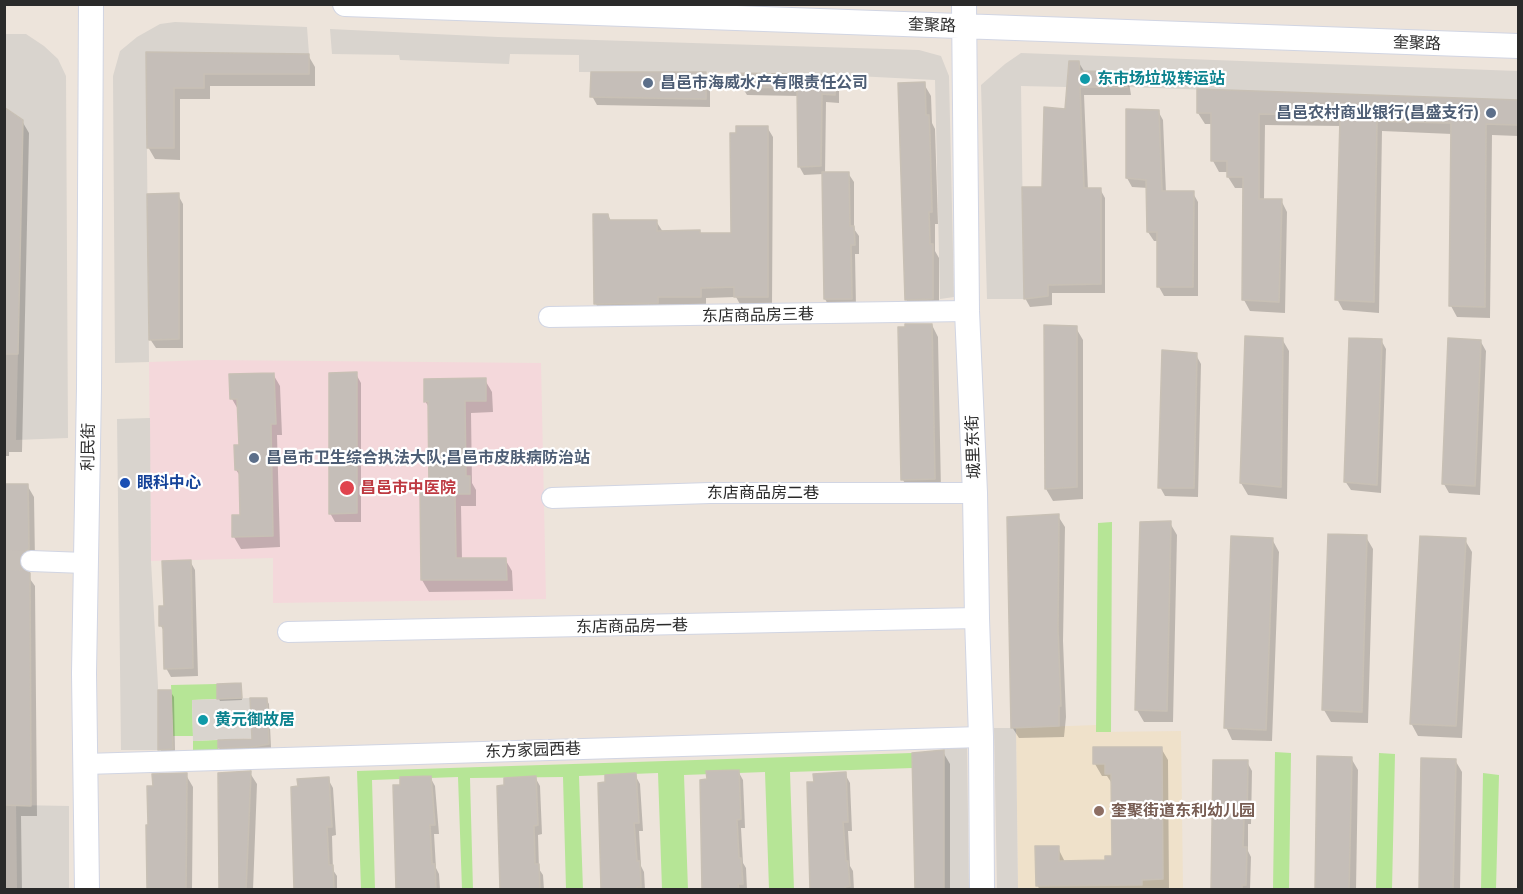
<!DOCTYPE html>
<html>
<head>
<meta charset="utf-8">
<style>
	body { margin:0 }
	#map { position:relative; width:1523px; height:894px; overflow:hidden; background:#ede4db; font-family:Ubuntu,sans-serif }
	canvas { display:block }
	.frame { position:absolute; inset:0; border:6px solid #2a2a2a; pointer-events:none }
</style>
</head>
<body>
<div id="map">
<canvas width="1523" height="894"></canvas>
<div class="frame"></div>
</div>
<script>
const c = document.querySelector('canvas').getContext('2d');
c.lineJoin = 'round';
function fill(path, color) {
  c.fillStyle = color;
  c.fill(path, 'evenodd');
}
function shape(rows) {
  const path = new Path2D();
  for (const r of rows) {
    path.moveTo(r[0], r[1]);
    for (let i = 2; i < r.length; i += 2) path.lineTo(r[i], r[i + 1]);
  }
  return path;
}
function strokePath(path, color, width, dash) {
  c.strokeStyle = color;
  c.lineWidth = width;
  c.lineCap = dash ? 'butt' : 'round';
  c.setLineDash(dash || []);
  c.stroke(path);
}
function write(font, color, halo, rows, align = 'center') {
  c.font = font + ' Ubuntu,"Noto Sans SC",sans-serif';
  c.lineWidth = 4.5;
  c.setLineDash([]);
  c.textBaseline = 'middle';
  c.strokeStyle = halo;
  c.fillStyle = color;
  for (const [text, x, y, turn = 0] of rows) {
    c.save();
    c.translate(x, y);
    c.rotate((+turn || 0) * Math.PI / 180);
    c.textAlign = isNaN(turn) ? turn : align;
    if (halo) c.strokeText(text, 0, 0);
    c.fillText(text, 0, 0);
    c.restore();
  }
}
fill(shape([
	[1096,725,1097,732,1181,731,1183,889,1018,889,1016,728]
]), '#efe1ca');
fill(shape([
	[206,360,541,363,546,599,273,603,273,558,151,561,149,362]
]), '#f4d8db');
fill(shape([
	[1112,522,1111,732,1096,732,1098,523],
	[217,684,217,699,192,700,193,736,173,736,171,685],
	[218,740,218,755,193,756,193,741],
	[1275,752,1291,753,1289,889,1273,889],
	[912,753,913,768,790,772,794,890,769,889,765,772,684,775,688,890,662,889,658,773,579,776,583,890,566,889,563,777,470,778,473,890,462,889,458,777,372,780,375,889,361,889,357,771],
	[1379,753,1395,754,1392,889,1376,889],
	[1483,773,1499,775,1496,889,1481,889]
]), '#b6e596');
fill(shape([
	[175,22,307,27,309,54,146,52,149,362,115,363,113,76,120,51,137,37,160,24],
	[330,29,498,37,919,50,941,56,949,76,954,297,940,299,935,80,797,73,579,72,579,55,510,54,509,64,400,60,399,55,332,54],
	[5,34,26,34,44,46,58,59,66,76,68,438,16,440,23,120,5,107],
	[1021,53,1518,71,1518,101,1127,87,1125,72,1068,71,1067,87,1021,86,1024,299,987,299,981,85,1005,64],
	[150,418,151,561,158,686,158,750,121,750,117,419],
	[250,698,252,738,193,741,192,700],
	[994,728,1016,728,1018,889,997,889],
	[967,746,969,889,944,889,944,749],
	[16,805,69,806,69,889,17,889]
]), '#d9d4ce');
fill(shape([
	[147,53,308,55,315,67,315,86,210,86,210,99,180,99,180,160,155,159,148,147],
	[1079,63,1084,71,1124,74,1129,82,1131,95,1084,95,1088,190,1100,189,1105,198,1105,293,1052,293,1052,305,1030,307,1025,298,1044,188],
	[705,74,710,83,710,107,597,105,592,96],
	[834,76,839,85,839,103,826,102,825,174,848,173,854,182,854,229,859,236,859,254,855,254,856,307,830,308,825,299,823,174,804,175,799,166,799,96,747,95,742,87],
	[924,84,931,96,932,123,935,129,938,224,935,224,935,251,939,258,939,311,913,312,906,299],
	[1198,91,1518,102,1518,136,1492,135,1490,318,1457,317,1451,306,1452,134,1382,131,1379,313,1343,310,1337,299,1341,126,1265,125,1264,200,1281,200,1287,212,1285,313,1250,311,1244,300,1245,188,1235,188,1228,177,1228,172,1219,172,1213,161,1213,124,1205,124,1198,113],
	[4,109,22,121,29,133,22,452,9,452,9,456,4,456],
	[1158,111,1163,120,1166,193,1193,193,1198,202,1198,296,1164,296,1159,287,1159,241,1154,241,1148,232,1148,188,1132,187,1127,178],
	[767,127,773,137,772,307,741,306,736,297,706,298,706,307,601,314,596,304,608,215,611,221,656,221,663,232,700,231,701,235,732,235],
	[178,195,183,204,183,348,156,348,150,339],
	[932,325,938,337,941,491,910,492,903,480],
	[1046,326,1076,328,1083,340,1083,499,1053,501,1046,489],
	[1282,339,1289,351,1287,499,1248,495,1241,483],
	[1381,340,1386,349,1381,493,1351,490,1345,481],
	[1481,342,1486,351,1480,495,1449,493,1444,484],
	[1196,355,1201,364,1198,497,1165,496,1160,487],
	[273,374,280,386,282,435,277,435,280,547,241,549,234,537,242,516,241,477,236,470,241,446,239,411,232,399],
	[356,374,361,383,361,522,335,522,330,513],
	[485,380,492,392,493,412,471,413,472,483,476,490,476,506,461,506,462,559,505,559,512,571,513,591,429,592,422,580,431,492,430,409,425,401],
	[27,485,34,497,35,561,27,566,25,572,35,586,37,816,21,816,22,890,4,890,4,486],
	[1058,516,1065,527,1063,641,1066,717,1064,737,1019,738,1012,727],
	[1141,523,1170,523,1177,535,1173,722,1144,722,1137,710],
	[1329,536,1366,537,1373,549,1368,723,1331,722,1324,710],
	[1272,539,1279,552,1272,741,1232,740,1226,727],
	[1465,540,1472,552,1462,738,1418,736,1411,723],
	[190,561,195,570,198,676,171,677,166,668,165,633,161,626,165,608],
	[240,685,242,700,220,701,219,699],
	[170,691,174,697,175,755,163,755,160,749],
	[266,699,269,704,271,748,255,751,222,752,219,748,254,740],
	[1161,748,1168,760,1169,890,1040,890,1037,885,1058,848,1065,862,1106,862,1114,858,1113,785,1107,776,1102,776,1095,764],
	[943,752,950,764,950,890,917,890],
	[1351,758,1358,770,1356,890,1316,890],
	[1455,760,1462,772,1460,890,1420,890],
	[1247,762,1252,771,1251,824,1248,824,1248,851,1251,857,1250,890,1213,890],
	[738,771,743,780,745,828,741,828,743,863,746,868,747,890,704,890],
	[250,773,257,784,253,890,220,890],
	[845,774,850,783,852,831,848,831,850,866,853,871,854,890,811,890],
	[186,775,193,787,192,890,148,890,147,826,150,826],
	[635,775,640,784,643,831,639,831,641,866,644,872,645,890,602,890],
	[430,777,435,786,439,834,434,834,436,868,439,874,440,890,397,890],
	[535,777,540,786,542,834,538,835,539,869,543,875,544,890,501,890],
	[328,779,333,788,336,835,332,836,333,870,337,876,337,890,295,890]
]), '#0003');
const building = shape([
	[146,52,309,54,309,74,204,74,204,88,174,88,174,148,147,148,146,52],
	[1069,61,1079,61,1080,71,1125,72,1127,87,1080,87,1084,188,1101,188,1101,284,1048,285,1048,296,1024,299,1022,187,1042,187,1044,107,1065,109,1069,61],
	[591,72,706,72,706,99,590,97,591,72],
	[741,73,835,75,835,95,822,94,821,166,798,167,797,88,740,87,741,73],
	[925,82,926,115,929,115,930,138,932,212,929,212,930,244,933,244,933,299,905,300,898,83,925,82],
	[1197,89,1518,100,1518,125,1486,124,1485,307,1449,306,1451,123,1377,121,1374,302,1335,300,1340,119,1336,119,1336,115,1259,114,1259,199,1282,199,1279,302,1242,300,1243,177,1227,177,1227,161,1211,161,1211,113,1197,113,1197,89],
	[4,107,23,120,18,354,4,354,4,107],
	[1126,109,1159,110,1162,191,1194,191,1193,287,1157,287,1157,232,1147,232,1146,180,1126,178,1126,109],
	[736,126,768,126,768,297,734,297,734,287,701,288,701,297,658,297,658,303,594,304,593,214,608,214,609,220,657,220,657,231,700,230,700,233,731,233,730,133,736,133,736,126],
	[822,172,849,172,850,226,854,226,855,245,851,245,852,299,824,299,822,172],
	[179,193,179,339,149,340,147,194,179,193],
	[905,324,932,324,935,479,901,480,898,327,905,327,905,324],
	[1044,325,1077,326,1077,487,1045,489,1044,325],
	[1245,336,1283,338,1281,487,1240,483,1245,336],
	[1349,338,1382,339,1377,485,1344,482,1349,338],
	[1448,338,1481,340,1475,486,1442,484,1448,338],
	[1162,350,1197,353,1194,488,1158,488,1162,350],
	[357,372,357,513,329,514,329,373,357,372],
	[274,373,276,424,271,424,273,536,232,537,232,515,240,515,239,470,235,470,234,445,239,445,237,399,230,399,229,374,274,373],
	[486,378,486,401,465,401,466,476,470,476,470,494,455,494,456,558,506,558,507,580,421,580,420,491,429,491,428,401,424,402,424,379,486,378],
	[4,484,28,484,29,549,21,554,19,561,21,567,30,573,31,806,4,805,4,484],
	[1059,514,1058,629,1061,706,1059,706,1059,726,1011,728,1007,517,1059,514],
	[1171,521,1167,711,1135,710,1140,522,1171,521],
	[1328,534,1367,535,1362,712,1322,710,1328,534],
	[1231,536,1273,538,1266,730,1224,728,1231,536],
	[1420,536,1466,538,1456,726,1410,724,1420,536],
	[191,560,193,668,164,669,163,626,159,626,159,606,164,606,162,561,191,560],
	[241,683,242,698,217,699,217,684,241,683],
	[158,690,171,690,173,749,158,750,158,690],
	[250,698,267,698,269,744,252,747,218,748,218,740,252,739,250,698],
	[1093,747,1162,747,1163,879,1142,880,1142,885,1036,886,1035,846,1059,846,1059,861,1105,860,1105,856,1112,856,1111,774,1105,774,1105,764,1093,764,1093,747],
	[944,750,944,890,915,890,912,753,944,750],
	[1317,756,1352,757,1349,890,1315,890,1317,756],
	[1421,758,1456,759,1453,890,1419,890,1421,758],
	[1213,760,1248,760,1247,816,1244,816,1243,847,1247,847,1246,885,1242,885,1242,890,1211,890,1213,760],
	[739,770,741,819,737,820,739,858,741,858,743,884,738,884,739,890,702,890,700,780,707,779,706,771,739,770],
	[251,771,246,890,219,890,218,773,251,771],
	[846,772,848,822,843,822,846,861,848,861,850,886,845,887,846,890,810,890,807,782,814,782,813,774,846,772],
	[187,773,186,890,147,888,146,825,148,825,147,786,153,786,152,774,187,773],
	[636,773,639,823,634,823,637,861,640,861,641,887,637,887,637,890,601,890,598,783,605,782,605,775,636,773],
	[431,776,435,825,430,825,432,864,435,864,436,890,396,890,393,785,400,785,400,777,431,776],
	[536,776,538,825,534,826,535,864,539,864,540,890,500,890,497,786,504,785,504,778,536,776],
	[329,777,332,827,327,827,329,865,333,865,334,890,294,890,291,787,298,786,297,779,329,777]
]);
fill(building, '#c5beb8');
strokePath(building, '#c8c0b5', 1.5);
strokePath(shape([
	[4,560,31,561]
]), '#c6bfb8', 20, [20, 10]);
const minor = shape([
	[549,317,967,311],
	[552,498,710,493,975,493],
	[31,561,85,563],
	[288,632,977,618],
	[85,764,981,737]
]);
const tertiary = shape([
	[345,4,1518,46],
	[964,4,967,311,975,493,977,618,981,737,982,890],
	[87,890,84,673,89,388,91,4]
]);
strokePath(minor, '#d1d5e3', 22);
strokePath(tertiary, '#d1d5e3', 26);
strokePath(minor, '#fff', 20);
strokePath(tertiary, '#fff', 24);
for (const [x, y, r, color] of [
	[1085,79,6,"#0f9aa8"],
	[648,83,6,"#5c6f8a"],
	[1491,113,6,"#5c6f8a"],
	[254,458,6,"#5c6f8a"],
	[125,483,6,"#1a4fb4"],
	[347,488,8,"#e0444e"],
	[203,720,6,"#0f9aa8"],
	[1099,811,6,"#8d6e63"]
]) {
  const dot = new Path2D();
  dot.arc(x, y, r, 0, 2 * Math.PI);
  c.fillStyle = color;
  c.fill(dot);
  strokePath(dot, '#fff', 2);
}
write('16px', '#2a2a2a', '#fff', [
	["奎聚路",932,25,2],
	["奎聚路",1417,43,2],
	["东店商品房三巷",758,315,-1],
	["利民街",88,447,-89],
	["城里东街",973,447,-92],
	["东店商品房二巷",763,493],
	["东店商品房一巷",632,626,-1],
	["东方家园西巷",533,750,-2]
]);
write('bold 16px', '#0d838f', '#fff', [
	["东市场垃圾转运站",1097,79],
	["黄元御故居",215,720]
], 'left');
write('bold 16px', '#4e5e75', '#fff', [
	["昌邑市海威水产有限责任公司",660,83],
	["昌邑农村商业银行(昌盛支行)",1479,113,"right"],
	["昌邑市卫生综合执法大队;昌邑市皮肤病防治站",266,458]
], 'left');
write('bold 16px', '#164399', '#fff', [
	["眼科中心",137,483]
], 'left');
write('bold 16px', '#be3a42', '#fff', [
	["昌邑市中医院",360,488]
], 'left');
write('bold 16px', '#785e54', '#fff', [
	["奎聚街道东利幼儿园",1111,811]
], 'left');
</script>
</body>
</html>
